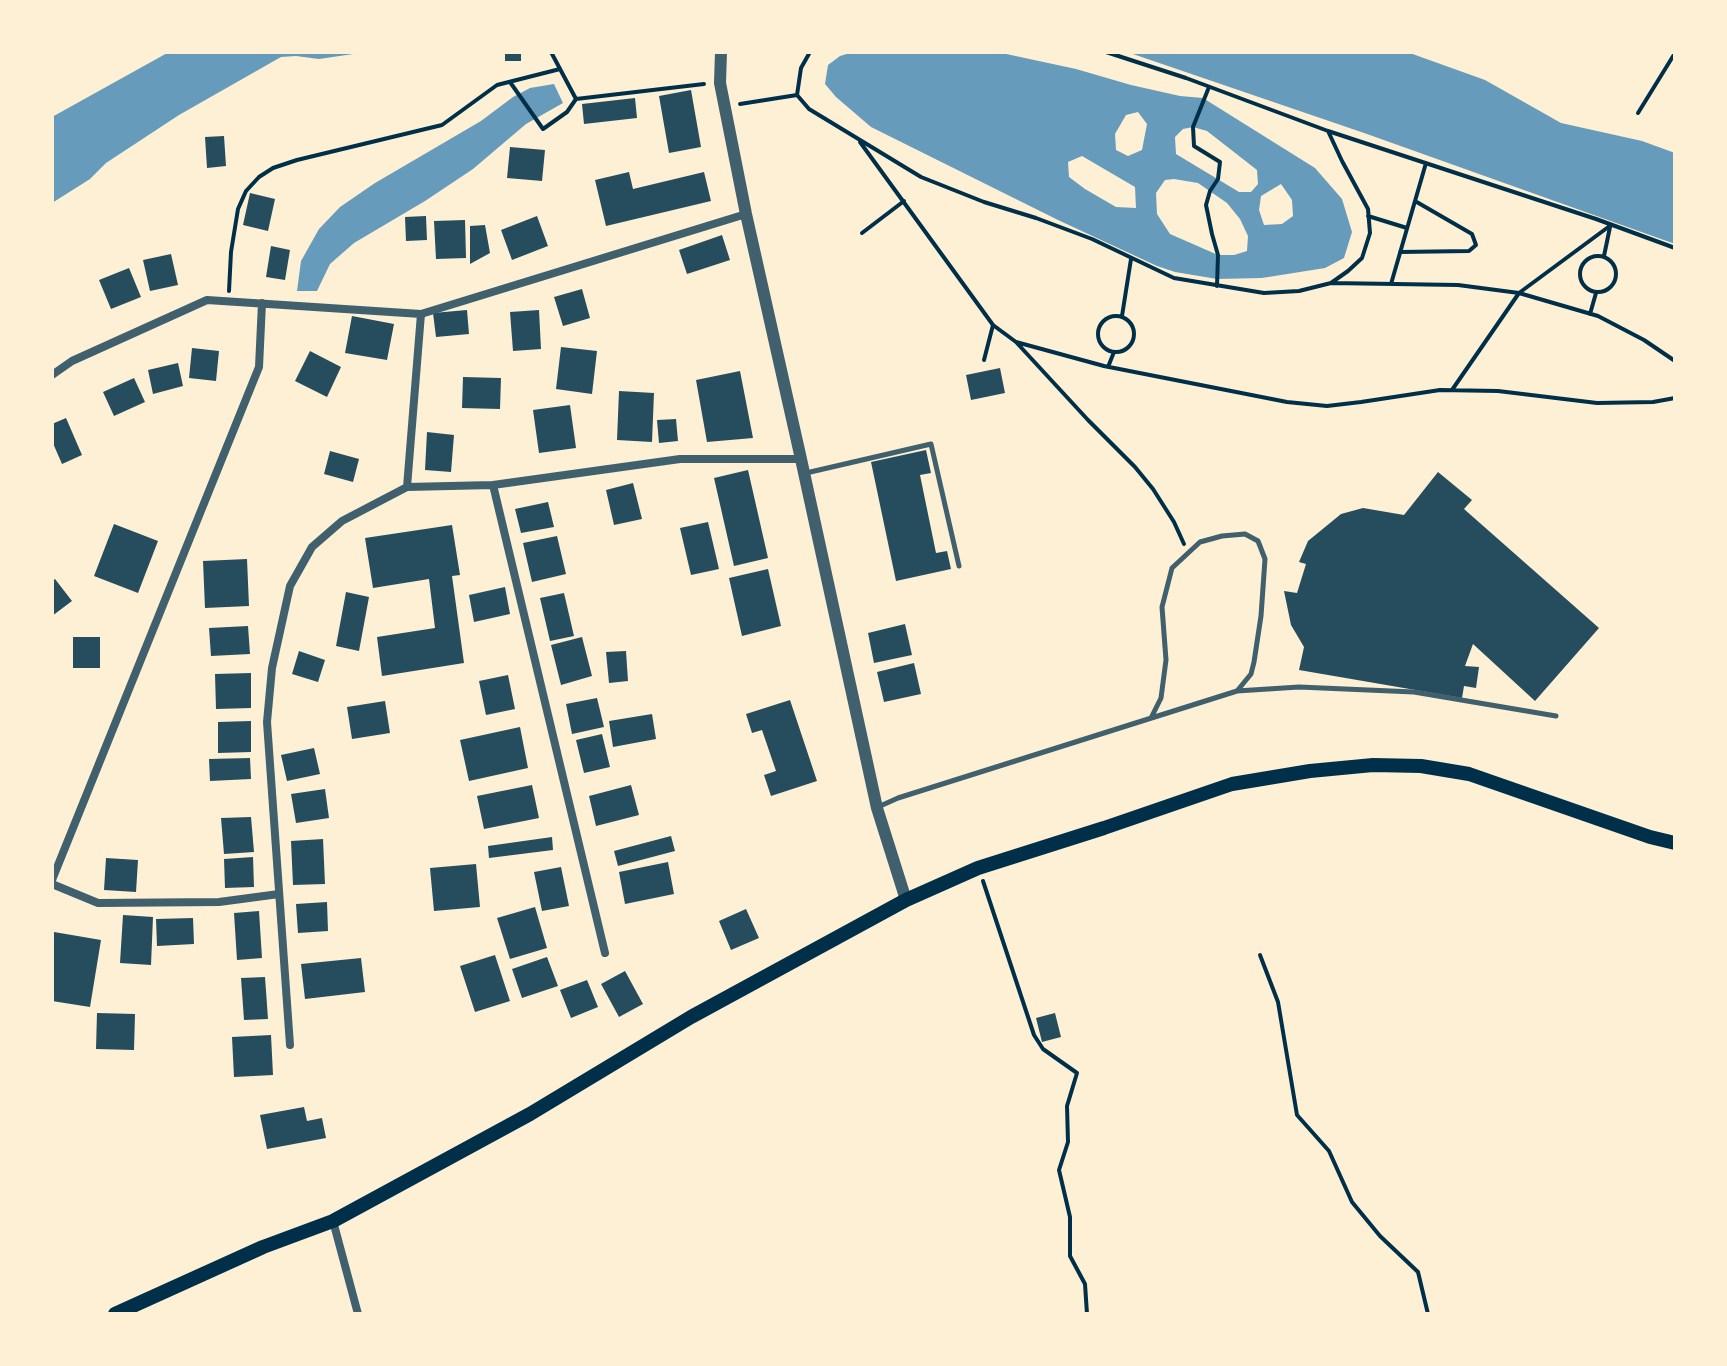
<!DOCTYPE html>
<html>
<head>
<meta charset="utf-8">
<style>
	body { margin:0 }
	#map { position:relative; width:1727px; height:1366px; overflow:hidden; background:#fdf0d5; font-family:"Fira Sans Condensed",sans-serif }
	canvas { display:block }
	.frame { position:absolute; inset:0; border:54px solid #fdf0d5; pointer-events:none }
</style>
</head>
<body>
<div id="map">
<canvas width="1727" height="1366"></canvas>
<div class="frame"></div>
</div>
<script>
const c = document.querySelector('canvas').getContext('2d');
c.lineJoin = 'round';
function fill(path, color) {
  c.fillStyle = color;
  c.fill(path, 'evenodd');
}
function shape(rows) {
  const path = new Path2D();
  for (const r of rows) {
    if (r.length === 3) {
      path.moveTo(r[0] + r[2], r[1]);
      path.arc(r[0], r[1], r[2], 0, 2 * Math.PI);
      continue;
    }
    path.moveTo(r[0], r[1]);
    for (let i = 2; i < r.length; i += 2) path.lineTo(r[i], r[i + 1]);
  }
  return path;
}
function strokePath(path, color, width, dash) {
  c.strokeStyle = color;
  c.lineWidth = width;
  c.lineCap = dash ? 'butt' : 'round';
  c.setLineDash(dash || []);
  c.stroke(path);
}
fill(shape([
	[169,52,367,52,319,59,296,56,281,57,179,115,106,163,90,179,52,203,52,117],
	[853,52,997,52,1076,69,1131,85,1180,96,1203,98,1315,168,1342,199,1352,232,1344,258,1325,268,1262,278,1217,279,1175,272,1157,266,1058,220,871,127,836,97,825,84,828,65,840,56],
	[1138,112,1147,124,1142,150,1128,156,1116,150,1115,134,1126,115],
	[1193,127,1207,131,1257,170,1258,184,1251,192,1239,192,1176,154,1175,137,1183,129],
	[1082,156,1135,187,1136,208,1116,207,1085,189,1069,177,1068,162],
	[1174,179,1198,183,1227,203,1240,219,1248,236,1247,251,1234,255,1218,255,1170,234,1157,214,1156,193,1165,180],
	[1281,184,1292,200,1293,216,1282,224,1264,225,1259,210,1261,196],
	[1127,52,1407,52,1485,80,1561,123,1642,141,1675,153,1675,244,1367,134],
	[554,84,563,103,526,124,473,169,425,201,354,243,330,264,317,291,297,291,301,261,319,229,340,207,375,183,481,121,513,97,530,88]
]), '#669bbc');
fill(shape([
	[505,52,521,52,521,61,505,61],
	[691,90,701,147,669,153,659,96],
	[635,98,637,118,584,124,582,104],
	[224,136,226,166,207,168,205,137],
	[510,147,545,150,542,181,507,178],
	[629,172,633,189,704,172,711,201,606,226,595,180],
	[250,193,275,199,268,231,243,225],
	[426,216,427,240,406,241,405,217],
	[537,216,548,246,512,260,501,230],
	[465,220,466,258,436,259,434,221],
	[485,225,490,253,470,264,470,226],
	[722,235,730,260,687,274,679,250],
	[271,246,290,250,285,280,266,277],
	[171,254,178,285,150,291,143,260],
	[129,268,141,297,111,309,99,280],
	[582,289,590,318,563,326,554,297],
	[467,310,469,334,436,337,433,313],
	[539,310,541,349,513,351,510,312],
	[352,316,394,324,387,360,345,353],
	[561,347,597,351,592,394,556,389],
	[192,348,219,351,216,381,189,378],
	[310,351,341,367,327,397,295,381],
	[178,363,183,386,153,394,148,370],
	[1000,368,1005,393,971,400,966,375],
	[740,371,753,438,707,442,696,380],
	[463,377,501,378,500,409,462,408],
	[134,378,145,402,114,416,103,392],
	[619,391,654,393,652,442,617,440],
	[570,405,576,448,539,453,533,410],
	[66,418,82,455,62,464,52,441,52,424],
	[676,419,678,441,659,443,657,420],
	[427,432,454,435,451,472,425,470],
	[926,450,931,473,920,475,936,553,947,551,951,569,896,581,871,462],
	[330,451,359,459,353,482,324,474],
	[748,470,768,558,734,566,714,478],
	[1438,472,1472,500,1464,509,1599,628,1535,701,1473,644,1465,666,1479,667,1476,688,1464,686,1462,698,1299,670,1304,647,1291,625,1284,591,1297,593,1306,564,1299,562,1308,541,1341,514,1363,508,1404,515],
	[633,483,642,519,614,525,606,490],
	[548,502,554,527,521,533,515,509],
	[708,522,719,569,691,575,680,528],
	[114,524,158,541,138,593,94,576],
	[452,525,460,575,452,576,464,663,382,676,377,637,435,628,429,579,373,588,365,538],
	[557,536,566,574,532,582,523,543],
	[247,559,249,606,205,608,203,561],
	[768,569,781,626,742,636,729,578],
	[55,579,72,601,52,616,52,581],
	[505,587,510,614,474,622,469,595],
	[346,592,369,597,359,651,336,646],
	[564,593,574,636,550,641,540,598],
	[905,624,912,655,874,663,868,633],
	[248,626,250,654,211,656,209,628],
	[73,637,100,637,100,668,73,668],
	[582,637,592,676,561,685,551,645],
	[299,651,325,660,318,682,292,674],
	[626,651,628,681,609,683,606,652],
	[914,663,921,694,884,702,877,672],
	[251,673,251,708,216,709,215,674],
	[508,675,515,709,486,715,479,681],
	[597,698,604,727,572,734,566,704],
	[790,700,817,781,771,796,764,775,776,771,762,730,752,733,746,714],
	[385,701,390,733,352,739,347,707],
	[652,714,656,739,613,747,609,721],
	[251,721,251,752,218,753,218,722],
	[520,727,528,768,469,781,460,740],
	[602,734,610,767,584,773,576,740],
	[314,748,320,774,287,781,281,755],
	[250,758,251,779,210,781,209,759],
	[532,785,539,818,484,829,477,796],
	[631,785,639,815,596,826,589,796],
	[325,789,329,818,296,823,291,794],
	[251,817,254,852,224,854,221,818],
	[671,836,675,851,618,866,614,851],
	[552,837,553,850,489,858,488,846],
	[323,839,325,884,293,885,291,841],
	[253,857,254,887,225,888,224,859],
	[106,858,138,860,136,892,104,890],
	[668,862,674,894,625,904,619,872],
	[476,864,480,907,434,911,430,868],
	[561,867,569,906,542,911,534,872],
	[327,902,328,931,298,933,296,904],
	[535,907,547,948,510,959,497,918],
	[746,909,759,938,731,950,719,921],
	[259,911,262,958,237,960,234,913],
	[123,915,153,917,151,965,120,963],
	[193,918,194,944,157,946,156,919],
	[54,932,101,940,90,1007,52,1001,52,944],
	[495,955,510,1001,475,1012,460,966],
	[547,957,558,986,522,998,512,969],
	[361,958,365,992,305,999,301,964],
	[625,971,643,1004,619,1017,601,984],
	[265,977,268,1019,244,1020,241,978],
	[587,980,598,1007,571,1018,560,990],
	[97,1013,135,1014,134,1050,96,1049],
	[1055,1013,1061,1037,1042,1042,1036,1018],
	[271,1035,273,1075,234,1077,232,1037],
	[304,1107,307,1121,322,1118,326,1138,267,1149,260,1115]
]), '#264d5e');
strokePath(shape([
	[551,52,576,99,704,84],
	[1106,52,1186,78,1328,131,1342,161,1368,209,1370,233,1362,258,1348,271,1331,283],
	[510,82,543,129,567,112,576,99],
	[1209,87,1193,127,1194,146,1220,162,1218,179,1210,191,1206,205,1212,234,1218,255,1217,286],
	[797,95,801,68,810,52],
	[740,104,797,95,809,109,921,177,984,202,1036,218,1092,239,1174,278,1264,293,1299,291,1331,283,1458,285,1519,293,1598,316,1644,340,1675,361],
	[1638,113,1675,53],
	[1328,131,1596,219,1675,248],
	[860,142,993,325,1016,342,1088,420,1135,467,1153,489,1174,522,1184,544],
	[1368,216,1407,228],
	[862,233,904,201],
	[1400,252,1469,251,1476,245,1472,234,1415,201],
	[1598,274,18],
	[1604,256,1610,227],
	[1391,284,1426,163],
	[229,291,231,252,238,209,246,191,259,177,273,168,297,160,442,125,497,85,560,69],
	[1590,314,1596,293],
	[1116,334,18],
	[1122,316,1131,259],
	[1016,342,1104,366,1287,402,1327,406,1361,402,1440,390,1498,391,1597,403,1653,402,1675,398],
	[984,360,993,325],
	[1108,367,1114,352],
	[1452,390,1519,293,1611,225],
	[983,881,1034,1035,1043,1049,1077,1073,1067,1106,1068,1142,1059,1170,1070,1217,1070,1256,1085,1284,1087,1314],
	[1260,955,1278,1002,1297,1115,1329,1151,1352,1202,1380,1236,1418,1272,1428,1314]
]), '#003049', 4);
strokePath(shape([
	[806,473,931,444,959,566],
	[1151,718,1161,698,1166,660,1162,607,1172,568,1200,542,1222,536,1245,534,1258,541,1265,559,1261,616,1254,662,1251,674,1237,691],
	[878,807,898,798,1237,691,1299,687,1414,692,1556,716]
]), '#3f606c', 5);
strokePath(shape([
	[52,375,72,361,207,300,421,314,746,214],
	[493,485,605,953],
	[407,487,493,485,680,459,801,459],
	[52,880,259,367,262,303],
	[52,884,98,903,219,902,279,894],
	[290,1045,267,722,272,668,290,586,312,547,342,521,407,487,421,314],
	[333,1221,358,1314]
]), '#3f606c', 8);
strokePath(shape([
	[721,52,720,83,746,214,801,459,877,808,906,900]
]), '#3f606c', 12);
strokePath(shape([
	[115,1314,263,1247,333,1221,530,1114,691,1017,906,900,978,868,1104,828,1232,784,1310,771,1373,765,1421,766,1469,774,1650,837,1675,843]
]), '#003049', 14);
</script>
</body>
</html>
